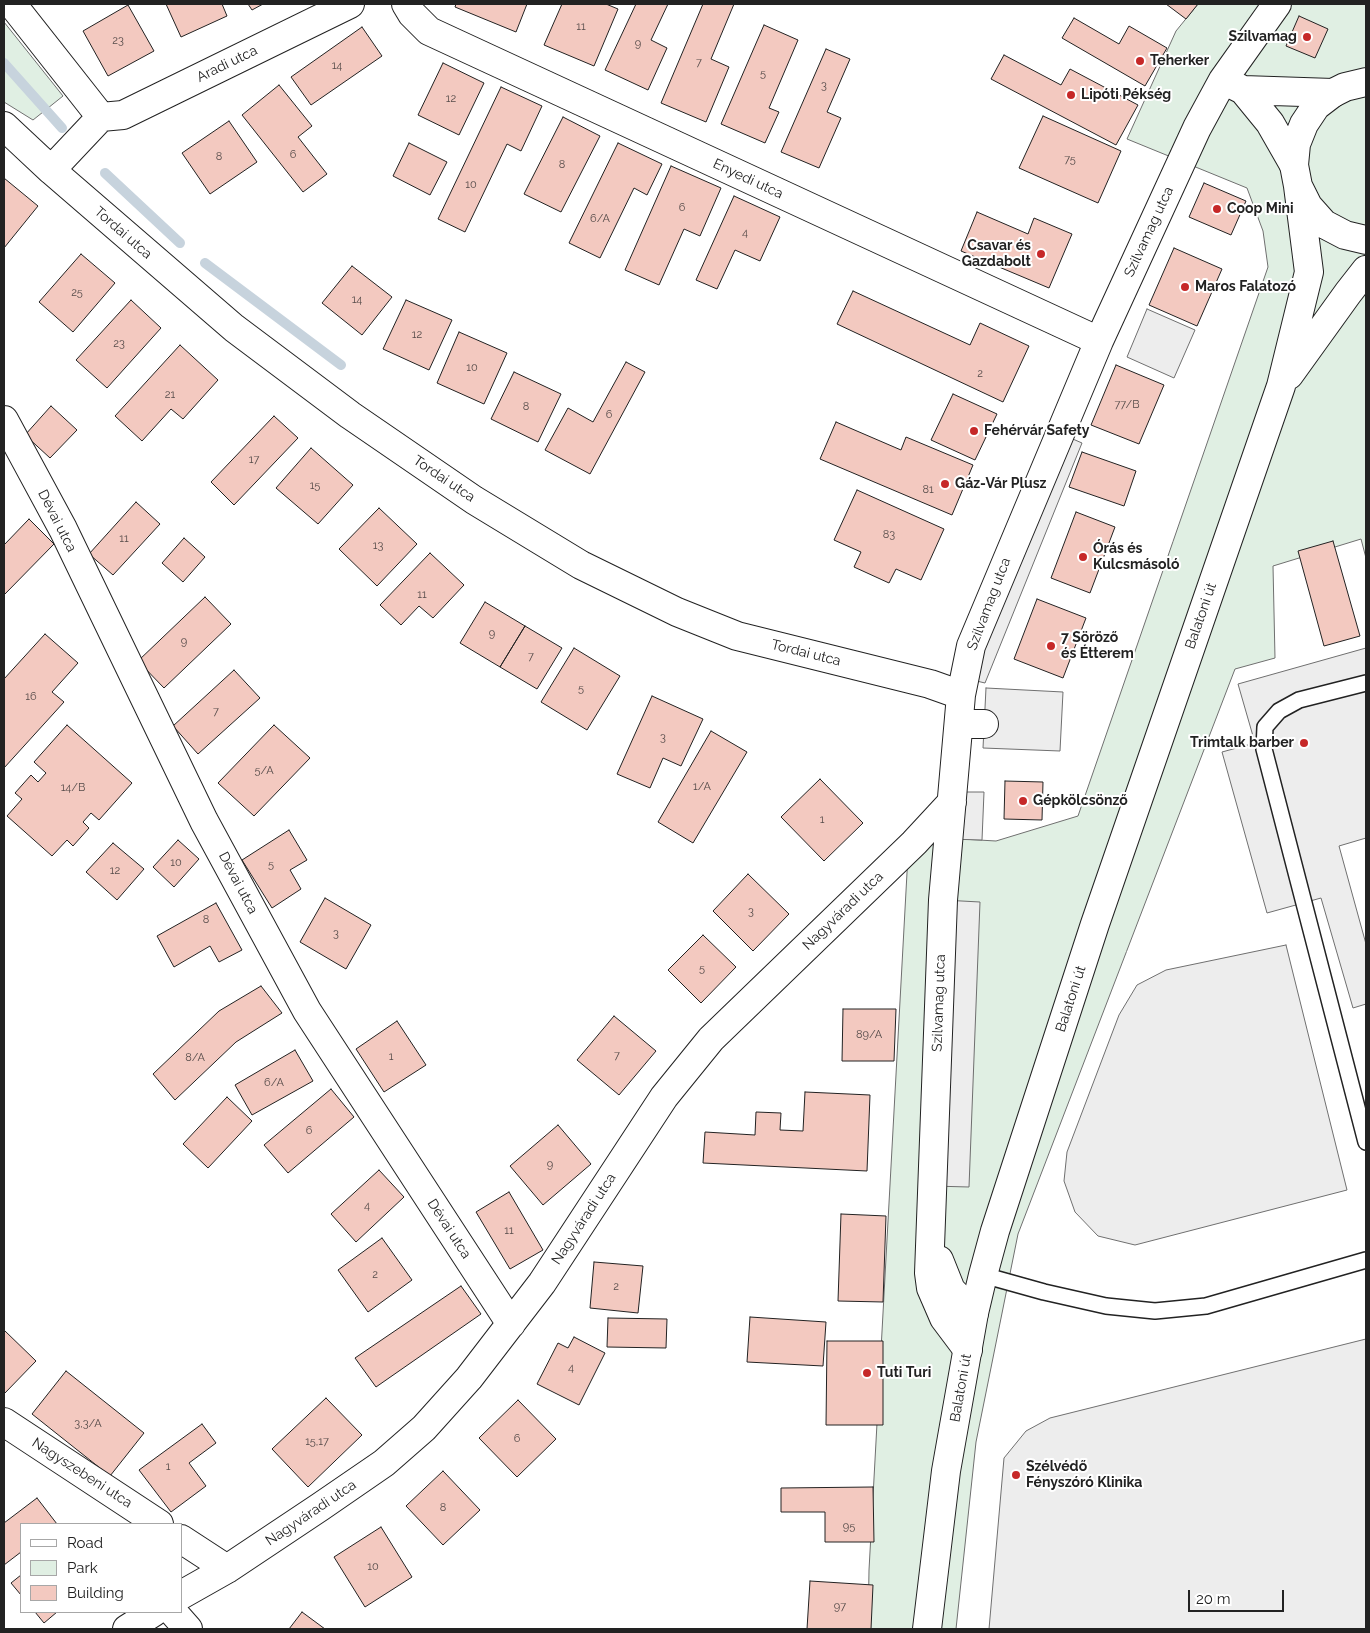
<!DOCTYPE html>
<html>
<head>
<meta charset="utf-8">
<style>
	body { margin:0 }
	#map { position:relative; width:1370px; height:1633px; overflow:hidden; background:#fff; font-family:Raleway,sans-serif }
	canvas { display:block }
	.frame { position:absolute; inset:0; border:5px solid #222; pointer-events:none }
	.legend { position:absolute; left:20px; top:1523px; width:162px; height:90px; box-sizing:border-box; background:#fff; border:1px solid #a7a7a7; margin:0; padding:6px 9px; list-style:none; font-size:15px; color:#222 }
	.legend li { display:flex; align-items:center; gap:10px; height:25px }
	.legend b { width:25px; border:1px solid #a7a7a7 }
	.scale { position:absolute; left:1188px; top:1590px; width:96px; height:22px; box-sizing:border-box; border:2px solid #222; border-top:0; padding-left:6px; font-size:15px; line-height:18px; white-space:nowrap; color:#222; -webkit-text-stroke:4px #fff; paint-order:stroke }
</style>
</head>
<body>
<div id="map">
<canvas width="1370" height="1633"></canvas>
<div class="frame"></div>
<ul class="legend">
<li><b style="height:6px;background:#fff"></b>Road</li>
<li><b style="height:14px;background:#e0efe3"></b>Park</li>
<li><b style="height:14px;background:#f3c9c0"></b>Building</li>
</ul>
<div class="scale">20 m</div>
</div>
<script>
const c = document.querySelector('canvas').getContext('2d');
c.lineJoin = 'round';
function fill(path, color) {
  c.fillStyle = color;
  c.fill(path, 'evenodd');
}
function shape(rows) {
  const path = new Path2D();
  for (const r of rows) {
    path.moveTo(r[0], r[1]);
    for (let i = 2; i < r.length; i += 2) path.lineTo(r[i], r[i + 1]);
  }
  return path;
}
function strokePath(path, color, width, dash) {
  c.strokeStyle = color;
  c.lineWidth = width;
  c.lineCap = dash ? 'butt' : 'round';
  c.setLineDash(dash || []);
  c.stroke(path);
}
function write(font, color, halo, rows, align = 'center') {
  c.font = font + ' Raleway,sans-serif';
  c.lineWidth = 4;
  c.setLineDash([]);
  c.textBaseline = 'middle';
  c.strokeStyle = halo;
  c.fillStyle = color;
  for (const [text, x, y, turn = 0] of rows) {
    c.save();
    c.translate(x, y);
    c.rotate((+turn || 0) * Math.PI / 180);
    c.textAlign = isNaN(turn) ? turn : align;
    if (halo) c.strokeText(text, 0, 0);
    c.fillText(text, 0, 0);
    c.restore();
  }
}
const green = shape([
	[1198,4,1366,4,1366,558,1361,539,1273,566,1275,658,1235,669,1018,1234,976,1442,956,1629,868,1629,869,1570,909,836,996,841,1078,816,1268,267,1263,231,1247,188,1127,139,1176,31,1198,4],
	[4,22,63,96,33,120,4,102,4,22]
]);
fill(green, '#e0efe3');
strokePath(green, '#6f6f6f', 1);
const parking = shape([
	[1147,309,1195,330,1174,378,1127,357,1147,309],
	[1059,433,1082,443,985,683,964,678,1059,433],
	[1366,648,1366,838,1339,846,1366,944,1366,1004,1353,1008,1321,898,1267,913,1222,752,1255,743,1238,684,1366,648],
	[986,688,1063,692,1060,751,983,748,986,688],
	[953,792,984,792,982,840,948,839,953,792],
	[943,900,980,902,969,1187,932,1186,943,900],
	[1286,945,1347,1190,1135,1245,1098,1236,1075,1212,1064,1181,1067,1152,1119,1015,1137,985,1166,970,1286,945],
	[1366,1339,1366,1629,989,1629,1004,1458,1026,1431,1050,1418,1366,1339]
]);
fill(parking, '#ededed');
strokePath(parking, '#6f6f6f', 1);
strokePath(shape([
	[4,63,62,128],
	[105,173,180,243],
	[205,263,341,365]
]), '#c7d3dd', 10);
const building = shape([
	[166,4,222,4,227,16,181,37,166,4],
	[248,4,263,4,252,10,248,4],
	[456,4,527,4,516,32,455,7,456,4],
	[562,4,606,4,618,9,594,66,544,45,562,4],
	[636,4,668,4,651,40,667,48,648,90,605,70,636,4],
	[703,4,734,4,711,59,729,67,706,122,661,103,703,4],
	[1166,4,1198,4,1186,19,1166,4],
	[128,5,154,51,108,76,83,31,128,5],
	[1299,16,1328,29,1315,58,1286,46,1299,16],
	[1074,18,1119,44,1129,26,1167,48,1145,86,1062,38,1074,18],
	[764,25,798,40,769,108,779,112,765,143,721,124,764,25],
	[362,27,382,56,311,105,291,77,362,27],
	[826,49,850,59,827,112,841,118,819,168,781,152,826,49],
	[1004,55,1061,85,1070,69,1138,105,1116,145,991,79,1004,55],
	[443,63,484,83,459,135,418,115,443,63],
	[279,85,312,126,298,137,327,174,303,192,242,115,279,85],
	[501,87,542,106,521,151,507,144,465,232,438,219,501,87],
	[1043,116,1121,151,1098,203,1019,168,1043,116],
	[563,117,600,136,561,212,524,194,563,117],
	[229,121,257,162,210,194,182,153,229,121],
	[409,143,447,162,430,195,393,176,409,143],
	[618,143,662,164,647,195,634,188,600,258,569,243,618,143],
	[671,166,721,188,700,236,684,229,659,285,625,270,671,166],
	[4,178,38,206,4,248,4,178],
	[1204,183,1246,201,1231,235,1189,217,1204,183],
	[734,196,780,217,760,261,735,250,717,289,696,280,734,196],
	[977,212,1028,234,1034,218,1072,234,1049,288,961,251,977,212],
	[1174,248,1222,269,1197,326,1149,305,1174,248],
	[81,254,115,283,73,332,39,302,81,254],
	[352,266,392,297,362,335,322,303,352,266],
	[853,291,970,345,980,323,1029,346,1003,402,837,324,853,291],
	[131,300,161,328,107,388,76,360,131,300],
	[406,300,452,320,429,370,383,349,406,300],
	[459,332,507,353,484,404,437,383,459,332],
	[180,345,218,380,183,419,171,409,142,441,115,416,180,345],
	[626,362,645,372,590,474,545,450,568,408,593,422,626,362],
	[1116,365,1164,385,1139,444,1091,425,1116,365],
	[514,372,561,394,538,442,491,419,514,372],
	[953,394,997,414,975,460,931,440,953,394],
	[51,406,77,430,50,458,25,435,51,406],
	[274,416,298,438,234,505,211,482,274,416],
	[836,422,901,450,906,437,973,465,952,515,820,459,836,422],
	[311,448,353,485,318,524,276,488,311,448],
	[1082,452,1136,471,1124,506,1069,487,1082,452],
	[857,490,944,529,921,580,896,569,889,583,854,567,861,552,834,540,857,490],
	[136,502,160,524,113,575,89,554,136,502],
	[379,508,417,544,377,586,339,549,379,508],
	[1076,512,1115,527,1090,593,1051,578,1076,512],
	[29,519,54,544,4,595,4,545,29,519],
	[184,538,205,557,183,582,162,563,184,538],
	[1333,541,1360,636,1324,646,1298,551,1333,541],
	[430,553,464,585,433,618,419,606,401,625,380,605,430,553],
	[205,597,231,624,164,688,138,661,205,597],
	[1037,599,1086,618,1063,678,1014,659,1037,599],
	[485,602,525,626,500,667,460,643,485,602],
	[525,626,562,648,537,689,500,667,525,626],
	[45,634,78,663,52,692,64,702,4,768,4,679,45,634],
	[574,648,620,676,587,730,541,702,574,648],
	[234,670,260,698,198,754,173,726,234,670],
	[652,696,703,719,681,766,663,758,650,788,617,774,652,696],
	[67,725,132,783,99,820,91,813,83,822,89,828,73,846,67,840,52,856,7,816,22,799,15,793,31,775,38,782,46,773,34,762,67,725],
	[274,725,310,758,254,816,218,783,274,725],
	[711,731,747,752,693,843,658,822,711,731],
	[820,779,863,823,824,861,781,817,820,779],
	[1005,781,1043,782,1042,820,1004,819,1005,781],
	[289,830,307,860,290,870,301,889,272,908,242,860,289,830],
	[178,840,199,859,174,887,153,867,178,840],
	[113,843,144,869,117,900,86,872,113,843],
	[748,874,789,914,753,951,713,911,748,874],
	[325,898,371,925,346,969,300,942,325,898],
	[216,903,242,950,219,962,210,946,174,967,157,936,216,903],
	[703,935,736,967,701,1003,668,970,703,935],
	[261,986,282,1013,236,1042,175,1100,153,1074,219,1011,261,986],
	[843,1009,896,1009,894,1061,842,1061,843,1009],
	[614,1016,656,1051,619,1095,577,1060,614,1016],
	[397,1021,426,1065,384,1092,356,1049,397,1021],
	[295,1050,313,1081,252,1115,235,1085,295,1050],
	[331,1089,354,1117,288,1173,264,1145,331,1089],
	[805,1092,870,1095,867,1171,703,1163,705,1132,755,1135,756,1112,781,1113,780,1130,803,1131,805,1092],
	[227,1097,252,1121,208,1168,183,1144,227,1097],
	[558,1125,591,1164,543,1205,510,1166,558,1125],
	[379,1170,404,1197,356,1242,331,1214,379,1170],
	[509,1192,543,1250,510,1269,476,1212,509,1192],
	[841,1214,886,1216,883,1302,838,1301,841,1214],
	[382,1238,412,1280,368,1312,338,1270,382,1238],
	[594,1262,643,1266,638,1313,590,1308,594,1262],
	[461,1286,481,1314,376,1387,355,1358,461,1286],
	[750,1317,826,1322,823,1366,747,1362,750,1317],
	[608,1318,667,1319,666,1348,607,1347,608,1318],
	[4,1330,36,1361,4,1394,4,1330],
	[574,1337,605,1353,579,1405,537,1384,558,1343,568,1348,574,1337],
	[827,1341,883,1341,883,1425,826,1425,827,1341],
	[66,1371,144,1433,110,1476,32,1414,66,1371],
	[326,1398,362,1435,308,1487,272,1449,326,1398],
	[518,1400,556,1439,517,1477,479,1438,518,1400],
	[202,1424,216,1443,189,1463,206,1486,171,1512,139,1470,202,1424],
	[443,1471,480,1510,443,1545,406,1506,443,1471],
	[873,1487,874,1542,825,1542,825,1512,781,1512,781,1488,873,1487],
	[37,1498,57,1524,21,1524,21,1552,4,1565,4,1523,37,1498],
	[381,1527,412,1577,365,1607,334,1557,381,1527],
	[21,1575,21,1595,11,1583,21,1575],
	[810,1581,873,1585,871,1629,807,1629,810,1581],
	[35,1612,57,1612,44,1623,35,1612],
	[302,1612,325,1629,289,1629,302,1612]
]);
fill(building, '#f3c9c0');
strokePath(building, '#222', 1);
const lane = shape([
	[1366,683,1299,700,1279,711,1265,727,1264,749,1366,1142],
	[983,1275,1044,1292,1106,1306,1155,1311,1206,1306,1366,1260]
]);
const street = shape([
	[12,4,101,117],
	[406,4,412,14,429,31,1099,341],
	[1223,80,1243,90,1333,93],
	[1243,90,1270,123,1294,165],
	[4,126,51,170,234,328,350,415,474,500,581,565,677,612,737,636,930,684,961,695],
	[51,170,101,117,123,115,350,4],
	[4,420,63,529,204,821,307,1011,511,1324],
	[959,724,984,724],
	[939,1260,951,1290,974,1313],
	[968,1350,944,1318,931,1288,929,1273,943,900,961,695,971,646,1099,341,1197,128,1223,80,1277,4],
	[4,1422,159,1524],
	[181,1539,227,1569],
	[181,1595,227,1569,320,1507,384,1463,424,1428,469,1378,542,1283,664,1097,711,1039,914,843,952,802],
	[173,1612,188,1629],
	[127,1629,154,1612]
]);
const secondary = shape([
	[1366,82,1345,87,1333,93,1316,106,1304,124,1296,144,1294,165,1298,186,1308,206,1324,224,1345,235,1366,240],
	[1289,375,1348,293,1366,270],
	[927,1629,946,1471,974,1313,983,1275,995,1231,1095,924,1281,386,1309,272,1298,186]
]);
strokePath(lane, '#222', 18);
strokePath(street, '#222', 30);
strokePath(secondary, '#222', 30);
strokePath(lane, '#fff', 15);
strokePath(street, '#fff', 28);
strokePath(secondary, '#fff', 28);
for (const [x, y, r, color] of [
	[1307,37,5,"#c62828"],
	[1140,61,5,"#c62828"],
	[1071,95,5,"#c62828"],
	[1217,209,5,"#c62828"],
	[1041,254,5,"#c62828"],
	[1185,287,5,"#c62828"],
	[974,431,5,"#c62828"],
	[945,484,5,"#c62828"],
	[1083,557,5,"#c62828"],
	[1051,646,5,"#c62828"],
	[1304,743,5,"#c62828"],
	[1023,801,5,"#c62828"],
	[867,1373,5,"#c62828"],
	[1016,1475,5,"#c62828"]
]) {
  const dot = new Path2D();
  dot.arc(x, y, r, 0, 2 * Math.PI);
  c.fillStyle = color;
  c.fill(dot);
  strokePath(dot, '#fff', 2);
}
write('11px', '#564c4a', null, [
	["11",581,27],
	["23",118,41],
	["9",638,44],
	["7",699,63],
	["14",337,66],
	["5",763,74],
	["3",824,86],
	["12",451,99],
	["6",293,155],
	["8",219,157],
	["75",1070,160],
	["8",562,165],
	["10",471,185],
	["6",682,208],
	["6/A",600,219],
	["4",745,233],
	["25",77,293],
	["14",357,300],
	["12",417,335],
	["23",119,344],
	["10",472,368],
	["2",980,374],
	["21",170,395],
	["77/B",1127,405],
	["8",526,407],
	["6",609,415],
	["17",254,460],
	["15",315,486],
	["81",928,490],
	["83",889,535],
	["11",124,539],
	["13",378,546],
	["11",422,595],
	["9",492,634],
	["9",184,642],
	["7",531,657],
	["5",581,689],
	["16",31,697],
	["7",216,712],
	["3",663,738],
	["5/A",264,771],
	["1/A",702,787],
	["14/B",73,788],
	["1",822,820],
	["10",176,863],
	["5",271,865],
	["12",115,871],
	["3",751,912],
	["8",206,920],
	["3",336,934],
	["5",702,969],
	["89/A",869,1035],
	["7",617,1056],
	["1",391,1057],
	["8/A",195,1058],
	["6/A",274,1083],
	["6",309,1131],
	["9",550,1165],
	["4",367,1206],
	["11",509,1231],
	["2",375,1275],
	["2",616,1287],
	["4",571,1368],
	["3,3/A",88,1424],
	["6",517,1439],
	["15,17",317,1442],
	["1",168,1467],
	["8",443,1508],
	["95",849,1527],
	["10",373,1567],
	["97",840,1607]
]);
write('bold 14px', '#222', '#fff', [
	["Szilvamag",1297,37,"right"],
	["Teherker",1150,61],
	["Lipóti Pékség",1081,95],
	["Coop Mini",1227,209],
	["Csavar és",1031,246,"right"],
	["Gazdabolt",1031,262,"right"],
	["Maros Falatozó",1195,287],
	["Fehérvár Safety",984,431],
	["Gáz-Vár Plusz",955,484],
	["Órás és",1093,549],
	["Kulcsmásoló",1093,565],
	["7 Söröző",1061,638],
	["és Étterem",1061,654],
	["Trimtalk barber",1294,743,"right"],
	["Gépkölcsönző",1033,801],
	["Tuti Turi",877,1373],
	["Szélvédő",1026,1467],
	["Fényszóró Klinika",1026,1483]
], 'left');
write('14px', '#222', '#fff', [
	["Aradi utca",227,64,-26],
	["Enyedi utca",748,179,25],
	["Szilvamag utca",1149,232,-65],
	["Tordai utca",123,233,41],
	["Tordai utca",444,479,34],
	["Dévai utca",57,521,63],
	["Szilvamag utca",989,604,-69],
	["Balatoni út",1201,616,-71],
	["Tordai utca",806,653,14],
	["Dévai utca",238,883,62],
	["Nagyváradi utca",843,911,-44],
	["Balatoni út",1071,999,-72],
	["Szilvamag utca",939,1003,-88],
	["Nagyváradi utca",584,1219,-57],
	["Dévai utca",449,1229,57],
	["Balatoni út",961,1388,-80],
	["Nagyszebeni utca",82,1473,33],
	["Nagyváradi utca",311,1513,-34]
]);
</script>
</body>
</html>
